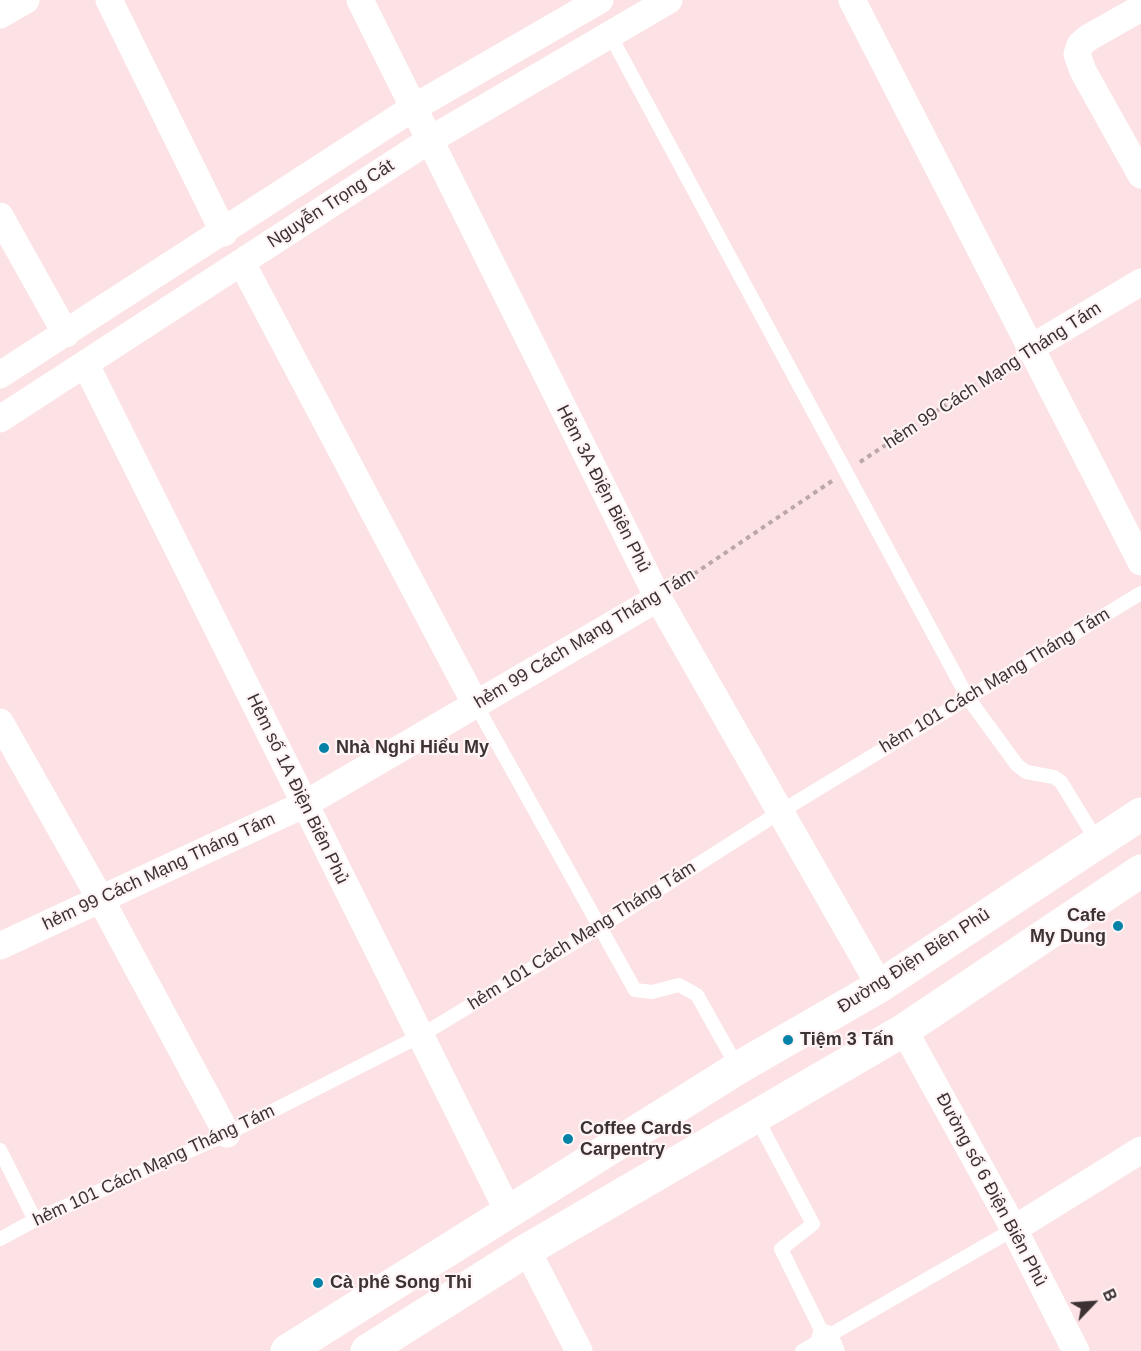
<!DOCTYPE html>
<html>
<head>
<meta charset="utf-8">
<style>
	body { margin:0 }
	#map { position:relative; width:1141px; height:1351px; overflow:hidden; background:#fce2e4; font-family:Arial,sans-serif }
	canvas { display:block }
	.north { position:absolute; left:1063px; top:1273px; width:60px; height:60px; -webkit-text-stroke:4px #fff4f5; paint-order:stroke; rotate:65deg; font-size:16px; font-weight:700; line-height:24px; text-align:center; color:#3c3233 }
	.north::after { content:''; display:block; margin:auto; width:21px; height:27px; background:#3c3233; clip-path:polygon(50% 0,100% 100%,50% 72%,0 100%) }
</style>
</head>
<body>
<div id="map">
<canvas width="1141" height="1351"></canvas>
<div class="north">B</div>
</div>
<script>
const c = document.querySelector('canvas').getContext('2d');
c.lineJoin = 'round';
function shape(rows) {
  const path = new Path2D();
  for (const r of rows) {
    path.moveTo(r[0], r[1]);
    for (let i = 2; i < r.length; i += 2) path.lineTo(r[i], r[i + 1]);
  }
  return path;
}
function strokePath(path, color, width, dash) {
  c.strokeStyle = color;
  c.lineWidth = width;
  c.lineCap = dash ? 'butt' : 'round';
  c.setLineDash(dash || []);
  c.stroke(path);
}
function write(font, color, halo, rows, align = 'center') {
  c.font = font + ' Arial,sans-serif';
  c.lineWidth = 4.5;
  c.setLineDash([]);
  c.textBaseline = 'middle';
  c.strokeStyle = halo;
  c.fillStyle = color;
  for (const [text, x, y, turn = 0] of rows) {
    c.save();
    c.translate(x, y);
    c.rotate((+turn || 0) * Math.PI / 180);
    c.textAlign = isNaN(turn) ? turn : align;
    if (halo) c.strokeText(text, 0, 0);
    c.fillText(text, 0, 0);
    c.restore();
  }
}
strokePath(shape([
	[860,462,1009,363],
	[679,584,832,481]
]), '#bba7a8', 4, [4.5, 4.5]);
strokePath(shape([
	[610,35,968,698,1017,765,1026,772,1054,777,1061,782,1097,841],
	[476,705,635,990,652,992,679,985,697,995,738,1068],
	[756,1117,813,1224,781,1249,825,1338],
	[0,1150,35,1220],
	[0,1239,35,1220,227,1134,420,1036,600,927,780,812,1141,593],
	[802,1351,1014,1229]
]), '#fff', 14);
strokePath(shape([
	[109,0,224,233],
	[360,0,658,598,880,986],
	[852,0,1141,562],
	[1141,8,1088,38,1080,45,1077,54,1083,71,1141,175],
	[0,15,26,0],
	[0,216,66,334],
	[242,263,476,705],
	[1029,349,1141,282],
	[86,365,509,1213],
	[0,375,413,108,600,0],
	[0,419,428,141,669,0],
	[0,722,101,900,227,1134],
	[0,946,305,804,658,598],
	[904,1030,1014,1229,1076,1351],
	[1014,1229,1141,1150],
	[527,1250,579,1351],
	[825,1338,831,1351]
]), '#fff', 27);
strokePath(shape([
	[287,1351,738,1068,880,986,1141,814],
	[367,1351,527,1250,904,1030,1141,871]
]), '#fff', 33);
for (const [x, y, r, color] of [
	[324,748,6,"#0582a7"],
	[1118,926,6,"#0582a7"],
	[788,1040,6,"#0582a7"],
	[568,1139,6,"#0582a7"],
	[318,1283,6,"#0582a7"]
]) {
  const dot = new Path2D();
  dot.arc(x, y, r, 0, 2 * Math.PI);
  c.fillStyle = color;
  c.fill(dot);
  strokePath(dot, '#fff4f5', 2);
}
write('18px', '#3c3233', '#fff4f5', [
	["Nguyễn Trọng Cát",331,204,-33],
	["hẻm 99 Cách Mạng Tháng Tám",993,376,-33],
	["Hẻm 3A Điện Biên Phủ",603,489,63],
	["hẻm 99 Cách Mạng Tháng Tám",585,639,-31],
	["hẻm 101 Cách Mạng Tháng Tám",995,681,-31],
	["Hẻm số 1A Điện Biên Phủ",297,789,64],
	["hẻm 99 Cách Mạng Tháng Tám",159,872,-25],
	["hẻm 101 Cách Mạng Tháng Tám",582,936,-32],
	["Đường Điện Biên Phủ",914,961,-33],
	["hẻm 101 Cách Mạng Tháng Tám",154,1166,-25],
	["Đường số 6 Điện Biên Phủ",991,1190,62]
]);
write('bold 18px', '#3c3233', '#fff4f5', [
	["Nhà Nghỉ Hiểu My",336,748],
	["Cafe",1106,916,"right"],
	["My Dung",1106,937,"right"],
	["Tiệm 3 Tấn",800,1040],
	["Coffee Cards",580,1129],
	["Carpentry",580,1150],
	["Cà phê Song Thi",330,1283]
], 'left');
</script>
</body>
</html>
